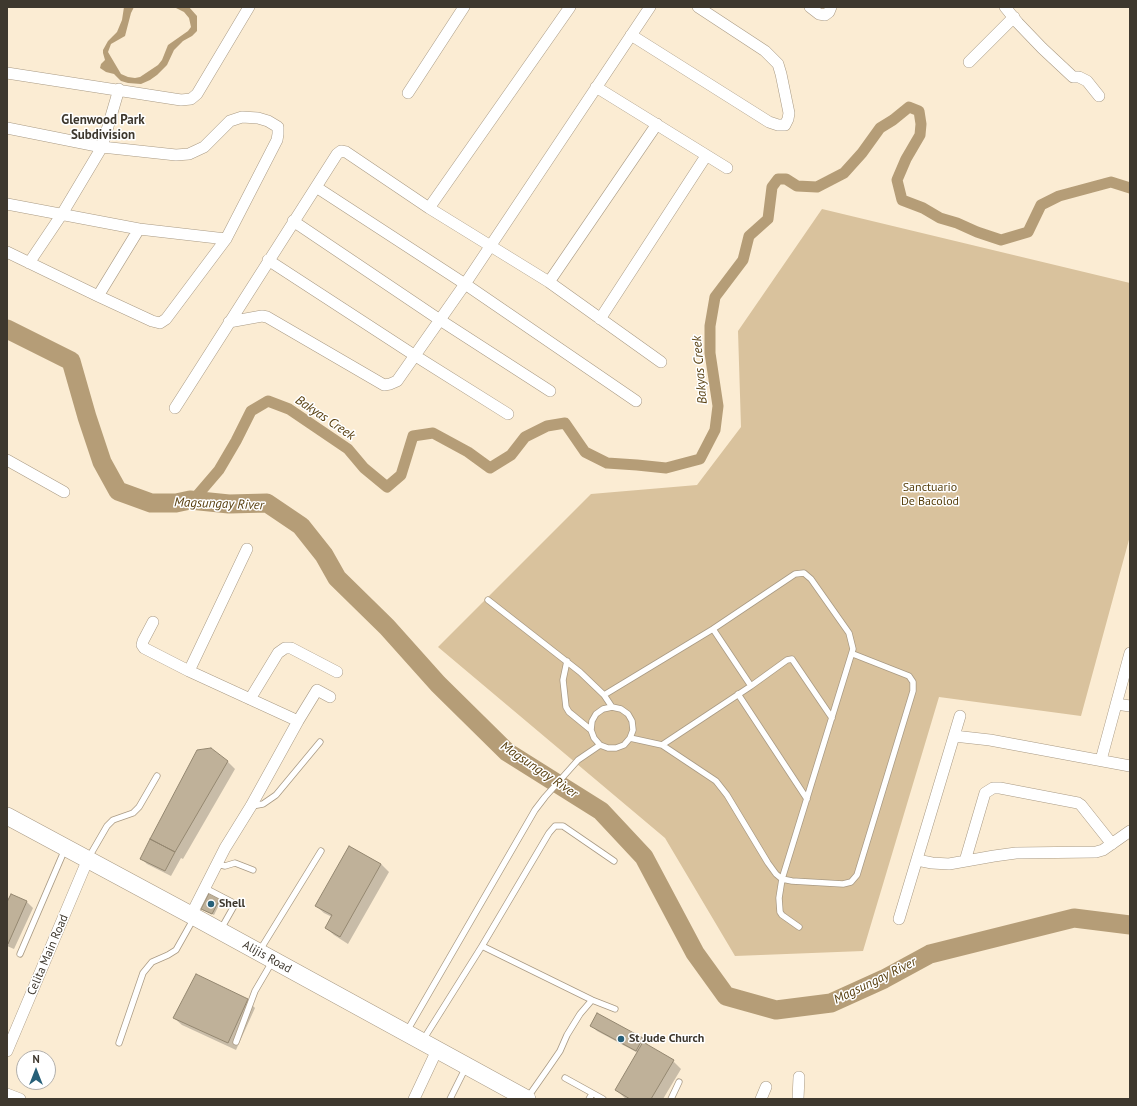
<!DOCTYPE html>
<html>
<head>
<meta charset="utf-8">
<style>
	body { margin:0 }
	#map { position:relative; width:1137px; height:1106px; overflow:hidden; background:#fbecd3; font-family:"PT Sans",sans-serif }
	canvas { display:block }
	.frame { position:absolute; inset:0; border:8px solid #3e382e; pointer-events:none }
	.north { position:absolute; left:16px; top:1050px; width:40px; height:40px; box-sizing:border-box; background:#fff; border:1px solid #b2afab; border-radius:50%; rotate:0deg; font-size:11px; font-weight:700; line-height:16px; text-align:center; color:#3e382e }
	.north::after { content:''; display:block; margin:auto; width:14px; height:18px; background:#276079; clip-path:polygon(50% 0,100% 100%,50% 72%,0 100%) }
</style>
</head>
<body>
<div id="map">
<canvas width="1137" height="1106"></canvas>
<div class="frame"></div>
<div class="north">N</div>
</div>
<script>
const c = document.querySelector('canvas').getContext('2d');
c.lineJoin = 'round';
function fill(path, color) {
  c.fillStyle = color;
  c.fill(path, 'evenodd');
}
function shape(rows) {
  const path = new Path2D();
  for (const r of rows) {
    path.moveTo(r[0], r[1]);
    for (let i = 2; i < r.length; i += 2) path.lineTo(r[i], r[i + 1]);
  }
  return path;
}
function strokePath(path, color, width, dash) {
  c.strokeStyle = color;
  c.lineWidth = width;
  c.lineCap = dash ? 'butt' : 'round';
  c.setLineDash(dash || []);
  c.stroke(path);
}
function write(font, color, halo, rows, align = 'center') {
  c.font = font + ' "PT Sans",sans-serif';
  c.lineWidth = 3;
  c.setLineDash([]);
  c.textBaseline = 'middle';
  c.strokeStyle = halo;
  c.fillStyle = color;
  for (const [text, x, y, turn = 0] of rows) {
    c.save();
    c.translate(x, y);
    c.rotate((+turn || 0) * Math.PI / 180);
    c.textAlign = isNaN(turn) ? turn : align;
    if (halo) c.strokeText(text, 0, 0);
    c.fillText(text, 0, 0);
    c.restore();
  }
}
fill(shape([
	[822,209,1130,283,1130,536,1081,716,939,697,863,951,735,956,665,838,438,647,591,494,697,485,741,427,738,331]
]), '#d9c29d');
fill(shape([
	[124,7,134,7,131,13,125,36,111,44,108,52,121,74,128,77,135,78,140,77,158,65,162,60,168,45,188,31,191,27,189,18,184,12,174,7,189,7,197,16,197,31,192,36,183,41,174,50,167,65,157,75,150,80,141,84,128,83,121,81,114,74,106,72,100,68,101,64,105,60,103,53,103,50,108,41,117,32,122,20]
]), '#b59d77');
fill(shape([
	[227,761,235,769,183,859,181,858,171,876,147,864,142,859],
	[350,847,381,864,389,872,348,944,334,935,326,928,332,917,324,913,316,906],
	[11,895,27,902,33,908,14,949,7,946,7,905],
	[220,900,221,901,214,915,203,910],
	[247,1000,255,1008,236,1050,182,1025,174,1018],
	[598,1015,643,1039,648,1045,648,1046,673,1061,681,1069,663,1099,626,1099,616,1090,638,1053,597,1031,592,1026]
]), '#0003');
strokePath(shape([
	[190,500,195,498,219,470,236,441,251,411,268,401,289,409,348,449,364,468,387,487,401,475,413,436,433,433,468,452,490,468,511,455,525,437,547,426,565,423,585,452,607,463,637,465,666,468,700,459,715,430,718,406,710,353,710,326,715,297,743,260,749,236,768,219,772,187,778,179,786,179,797,186,817,187,844,173,862,153,880,128,893,120,909,107,919,111,921,124,920,135,906,159,897,180,902,200,923,208,940,218,957,223,977,232,1001,240,1028,232,1041,205,1059,196,1111,182,1130,188]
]), '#b59d77', 11);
strokePath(shape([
	[7,329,71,361,87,417,102,462,118,491,151,503,176,503,190,500,229,504,267,503,301,526,324,555,337,578,387,627,438,684,507,752,601,811,644,857,695,953,726,996,776,1010,831,1003,884,979,930,954,1074,918,1130,925]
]), '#b59d77', 19);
const building = shape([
	[211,748,228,761,175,852,150,839,197,750,211,748],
	[150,839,175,852,165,871,140,859,150,839],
	[349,846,381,864,340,937,325,928,332,915,315,906,349,846],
	[209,893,220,899,212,914,201,909,209,893],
	[11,894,27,901,8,944,7,943,7,902,11,894],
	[196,974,248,999,228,1043,173,1018,196,974],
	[597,1013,643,1038,636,1051,590,1026,597,1013],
	[643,1042,674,1060,651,1099,630,1099,615,1090,643,1042]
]);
fill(building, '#bfb199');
strokePath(building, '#948770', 1);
const lane = shape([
	[488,600,580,672,604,695,612,707],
	[713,629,751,686],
	[567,661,563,680,566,707,569,712,591,730,594,738,600,745,608,748,616,748,624,745,630,738,633,730,632,721,628,714,621,709,612,707,603,709,596,714,592,721,591,730],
	[738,694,807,799],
	[604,695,713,629,795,574,804,573,811,579,849,633,853,649,782,879,779,898,780,912,782,915,799,927],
	[630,738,662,745,716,781,727,795,768,863,776,874,782,879,792,881,843,884,851,882,857,875,913,691,913,682,909,676,853,654],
	[662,745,751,686,787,660,792,659,794,662,832,718],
	[252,806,263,804,276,795,320,742],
	[89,857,107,826,113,820,133,813,139,807,157,776],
	[217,864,225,866,235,863,253,870],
	[205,888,232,902,234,906,221,929],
	[482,946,549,833,555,826,563,826,614,861],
	[260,950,321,851],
	[20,954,65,849],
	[407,1031,535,810,545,797,578,760,600,745],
	[423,1040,482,946,592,1000,615,1009],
	[236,1042,255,991,272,962],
	[119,1043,143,973,152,962,168,955,176,950,194,918],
	[565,1078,603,1099],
	[528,1097,549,1067,560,1051,567,1035,580,1014,592,1000],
	[450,1099,466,1067],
	[589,1099,592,1094],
	[671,1099,679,1082]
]);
const street = shape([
	[810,7,819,14,825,15,829,12,831,7],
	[1005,7,1018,23,1042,48,1073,77,1079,77,1087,81,1099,96],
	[631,35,769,122,778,125,785,125,788,119,789,113,781,74,778,64,765,51,698,7],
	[969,62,1014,17],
	[7,73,181,100,191,99,197,94,249,7],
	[596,87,727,168],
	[408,93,464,7],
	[7,128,102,147,176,155,189,154,204,147,230,121,242,117,258,118,268,121,278,127,278,134,277,140,226,239,166,319,160,323,152,321,98,296,7,252],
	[316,187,465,284,636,401],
	[7,204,139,229,226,239],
	[429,208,570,7],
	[293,221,440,320,550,391],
	[268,260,414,355,508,414],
	[29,263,62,214,102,147,119,89],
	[549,282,657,124],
	[98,296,139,229],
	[600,319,706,156],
	[229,322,262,316,267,317,384,385,390,384,397,381,465,284,650,7],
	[175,408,337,154,341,151,346,152,429,208,549,282,661,362],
	[7,460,64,492],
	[153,622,143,641,142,645,144,648,189,671,298,721,251,806,225,848,191,915],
	[189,671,247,549],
	[250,699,278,653,285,648,291,648,337,672],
	[1116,704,1130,706],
	[298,721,317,690,330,697],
	[954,736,990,740,1130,766],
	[1101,760,1130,653],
	[917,860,932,863,949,864,994,856,1016,853,1096,852,1103,850,1130,831],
	[965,861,985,793,993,788,1000,788,1078,803,1081,805,1112,844],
	[899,919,960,716],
	[7,1051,88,859],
	[7,1094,20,1099],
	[414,1099,437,1050],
	[761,1099,766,1087],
	[798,1099,799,1077]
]);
const primary = shape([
	[7,816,191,915,527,1099]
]);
strokePath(lane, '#a99a84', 7);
strokePath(street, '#a99a84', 12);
strokePath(primary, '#a99a84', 18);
strokePath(lane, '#fff', 5.5);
strokePath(street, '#fff', 11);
strokePath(primary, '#fff', 17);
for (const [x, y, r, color] of [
	[211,904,4,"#276079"],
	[621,1039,4,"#276079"]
]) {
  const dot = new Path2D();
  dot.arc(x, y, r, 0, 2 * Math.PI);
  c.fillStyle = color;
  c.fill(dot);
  strokePath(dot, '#fff', 1.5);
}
write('12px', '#573f0d', '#fff', [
	["Sanctuario",930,488],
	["De Bacolod",930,502]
]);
write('bold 12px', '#3e382e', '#fff', [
	["Shell",219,904],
	["St Jude Church",629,1039]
], 'left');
write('12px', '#3e382e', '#fff', [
	["Celita Main Road",48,955,-67],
	["Alijis Road",267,957,29]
]);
write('bold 13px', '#3e382e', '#fff', [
	["Glenwood Park",103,120],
	["Subdivision",103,135]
]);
write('italic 13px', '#594010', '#fff', [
	["Bakyas Creek",700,370,-95],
	["Bakyas Creek",325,418,34],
	["Magsungay River",219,504,2],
	["Magsungay River",539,770,34],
	["Magsungay River",875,981,-26]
]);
</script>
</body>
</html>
